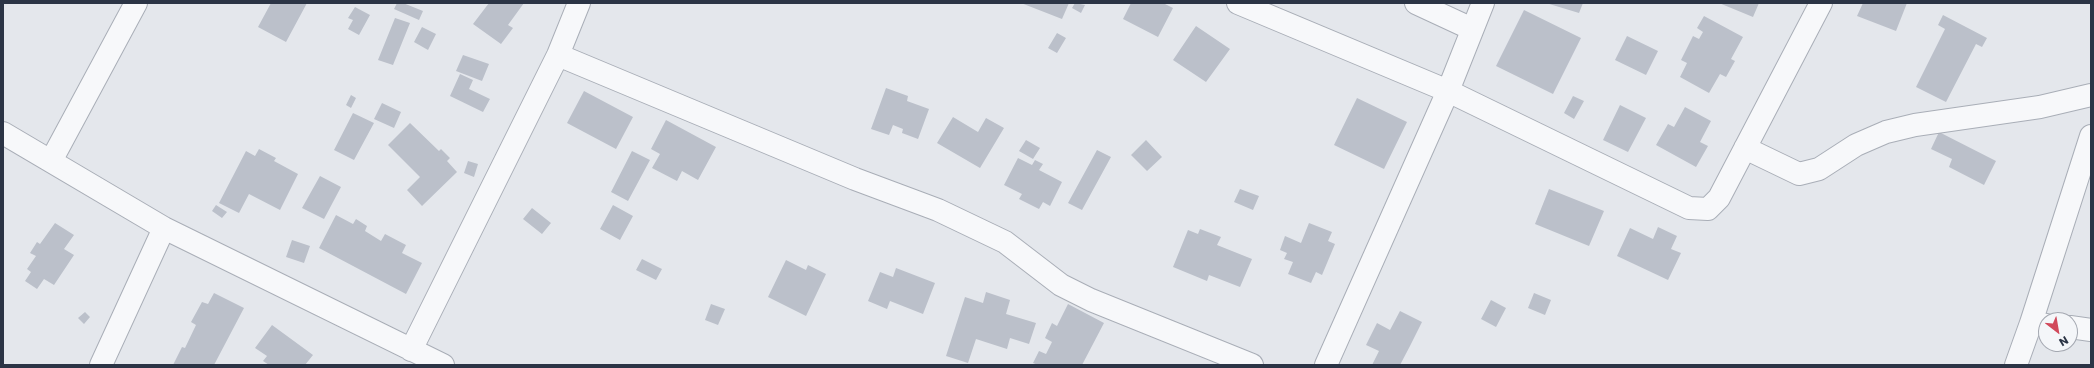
<!DOCTYPE html>
<html>
<head>
<meta charset="utf-8">
<style>
	body { margin:0 }
	#map { position:relative; width:2094px; height:368px; overflow:hidden; background:#e4e7ec; font-family:Poppins,sans-serif }
	canvas { display:block }
	.frame { position:absolute; inset:0; border:4px solid #2b3445; pointer-events:none }
	.north { position:absolute; left:2038px; top:312px; width:40px; height:40px; box-sizing:border-box; background:#f4f6f9; border:1px solid #a4a8b1; border-radius:50%; rotate:149deg; font-size:11px; font-weight:700; line-height:16px; text-align:center; color:#2b3445 }
	.north::after { content:''; display:block; margin:auto; width:14px; height:18px; background:#d1495b; clip-path:polygon(50% 0,100% 100%,50% 72%,0 100%) }
</style>
</head>
<body>
<div id="map">
<canvas width="2094" height="368"></canvas>
<div class="frame"></div>
<div class="north">N</div>
</div>
<script>
const c = document.querySelector('canvas').getContext('2d');
c.lineJoin = 'round';
function fill(path, color) {
  c.fillStyle = color;
  c.fill(path, 'evenodd');
}
function shape(rows) {
  const path = new Path2D();
  for (const r of rows) {
    path.moveTo(r[0], r[1]);
    for (let i = 2; i < r.length; i += 2) path.lineTo(r[i], r[i + 1]);
  }
  return path;
}
function strokePath(path, color, width, dash) {
  c.strokeStyle = color;
  c.lineWidth = width;
  c.lineCap = dash ? 'butt' : 'round';
  c.setLineDash(dash || []);
  c.stroke(path);
}
fill(shape([
	[271,3,307,3,286,42,258,27],
	[397,3,403,3,423,11,419,20,394,9],
	[489,3,524,3,508,25,513,28,501,44,473,24],
	[1021,3,1069,3,1062,19],
	[1075,3,1085,5,1081,13,1072,8],
	[1131,3,1163,3,1173,8,1158,37,1123,19],
	[1546,3,1583,3,1579,13],
	[1719,3,1759,3,1753,17],
	[1863,3,1871,4,1907,3,1896,31,1857,16],
	[355,7,370,15,359,35,348,29,353,20,348,18],
	[1524,10,1581,38,1553,94,1496,66],
	[1943,15,1987,38,1982,47,1976,44,1946,102,1916,87,1945,29,1938,25],
	[1704,16,1743,37,1731,59,1735,61,1726,77,1720,74,1709,93,1680,77,1687,63,1681,60,1693,36,1699,39,1703,32,1697,28],
	[395,18,410,23,393,65,378,60],
	[1196,26,1230,49,1206,82,1173,60],
	[422,27,436,34,428,50,414,42],
	[1057,33,1066,38,1057,53,1048,48],
	[1627,36,1658,51,1646,75,1615,60],
	[463,55,489,64,482,81,456,71],
	[460,74,473,80,469,89,490,99,483,112,450,96],
	[886,88,908,96,907,101,929,109,918,139,902,133,903,129,893,125,889,135,871,129],
	[584,91,633,117,616,149,567,123],
	[351,95,356,98,351,108,346,105],
	[1573,96,1584,101,1574,119,1564,113],
	[1357,98,1407,122,1384,169,1334,145],
	[382,103,401,112,394,128,374,119],
	[1620,105,1646,118,1628,152,1603,140],
	[1685,107,1711,121,1700,142,1708,146,1696,167,1656,145,1668,124,1674,127],
	[353,113,374,123,354,160,334,150],
	[953,117,978,132,986,118,1004,128,980,168,937,143],
	[666,120,716,147,698,180,682,171,677,181,652,168,660,154,651,149],
	[410,123,439,151,441,149,450,158,447,161,457,172,422,206,407,190,420,177,388,145],
	[1939,132,1996,161,1984,185,1949,167,1952,159,1931,149],
	[1026,140,1040,148,1033,159,1019,151],
	[1146,140,1162,157,1147,171,1131,155],
	[259,149,276,158,274,161,298,174,280,210,249,194,239,213,219,203,246,151,255,156],
	[1097,150,1111,157,1082,210,1068,203],
	[632,151,650,160,628,201,611,192],
	[1018,158,1032,165,1035,160,1043,164,1039,170,1062,182,1050,206,1043,202,1039,209,1019,199,1022,194,1004,185],
	[468,161,478,164,474,177,464,173],
	[320,176,341,187,324,219,302,208],
	[1240,189,1259,196,1253,210,1234,202],
	[1549,189,1604,211,1589,246,1535,224],
	[216,205,227,212,222,218,212,211],
	[613,205,633,216,620,240,600,229],
	[532,208,551,223,542,234,523,219],
	[336,215,353,224,356,219,367,226,365,231,381,241,385,234,406,245,402,253,422,263,406,294,319,248],
	[55,223,74,235,64,249,74,255,54,285,44,279,37,289,25,281,31,272,27,269,36,256,30,253,37,242,40,244],
	[1309,223,1332,232,1328,241,1335,244,1322,275,1316,272,1311,283,1288,274,1293,262,1284,259,1287,253,1280,250,1285,236,1301,243],
	[1658,227,1677,236,1671,249,1681,253,1668,280,1617,256,1630,228,1653,239],
	[1200,229,1221,237,1217,245,1252,259,1240,287,1209,275,1207,281,1173,267,1188,230,1198,234],
	[292,240,310,246,304,263,286,257],
	[642,259,662,269,656,280,636,270],
	[786,260,806,270,808,265,826,274,806,316,768,297],
	[896,268,935,283,923,314,890,301,887,309,868,301,880,272,893,277],
	[986,292,1010,300,1006,314,1036,323,1029,344,1010,338,1007,349,976,339,968,363,946,356,965,297,983,303],
	[214,293,244,308,214,365,173,365,182,347,185,348,196,325,191,322,202,302,208,304],
	[1534,293,1551,300,1545,315,1528,308],
	[1491,300,1506,308,1496,327,1481,319],
	[711,304,725,309,718,325,705,320],
	[1068,304,1104,323,1082,365,1038,365,1033,363,1039,351,1046,354,1052,342,1045,338,1052,323,1057,326],
	[1400,311,1422,322,1410,346,1400,365,1372,365,1379,351,1366,345,1377,323,1390,330],
	[85,312,90,317,84,324,78,318],
	[272,325,313,355,305,365,269,365,263,361,267,356,255,348]
]), '#bbc0ca');
const minor = shape([
	[1238,3,1448,91,1689,208,1708,209,1719,198,1821,3],
	[1416,3,1472,29],
	[558,55,855,179,938,210,1005,242,1061,285,1091,300,1252,365],
	[3,133,164,228,443,365],
	[1745,148,1799,174,1819,169,1856,145,1886,132,1915,125,2040,107,2091,95],
	[51,161,136,3],
	[2046,325,2031,323,2091,136],
	[2070,327,2091,330],
	[411,350,558,55,579,3],
	[101,365,164,228],
	[1326,365,1448,91,1483,3],
	[2016,365,2031,323]
]);
strokePath(minor, '#a9aeb7', 24);
strokePath(minor, '#f7f8fa', 22);
</script>
</body>
</html>
